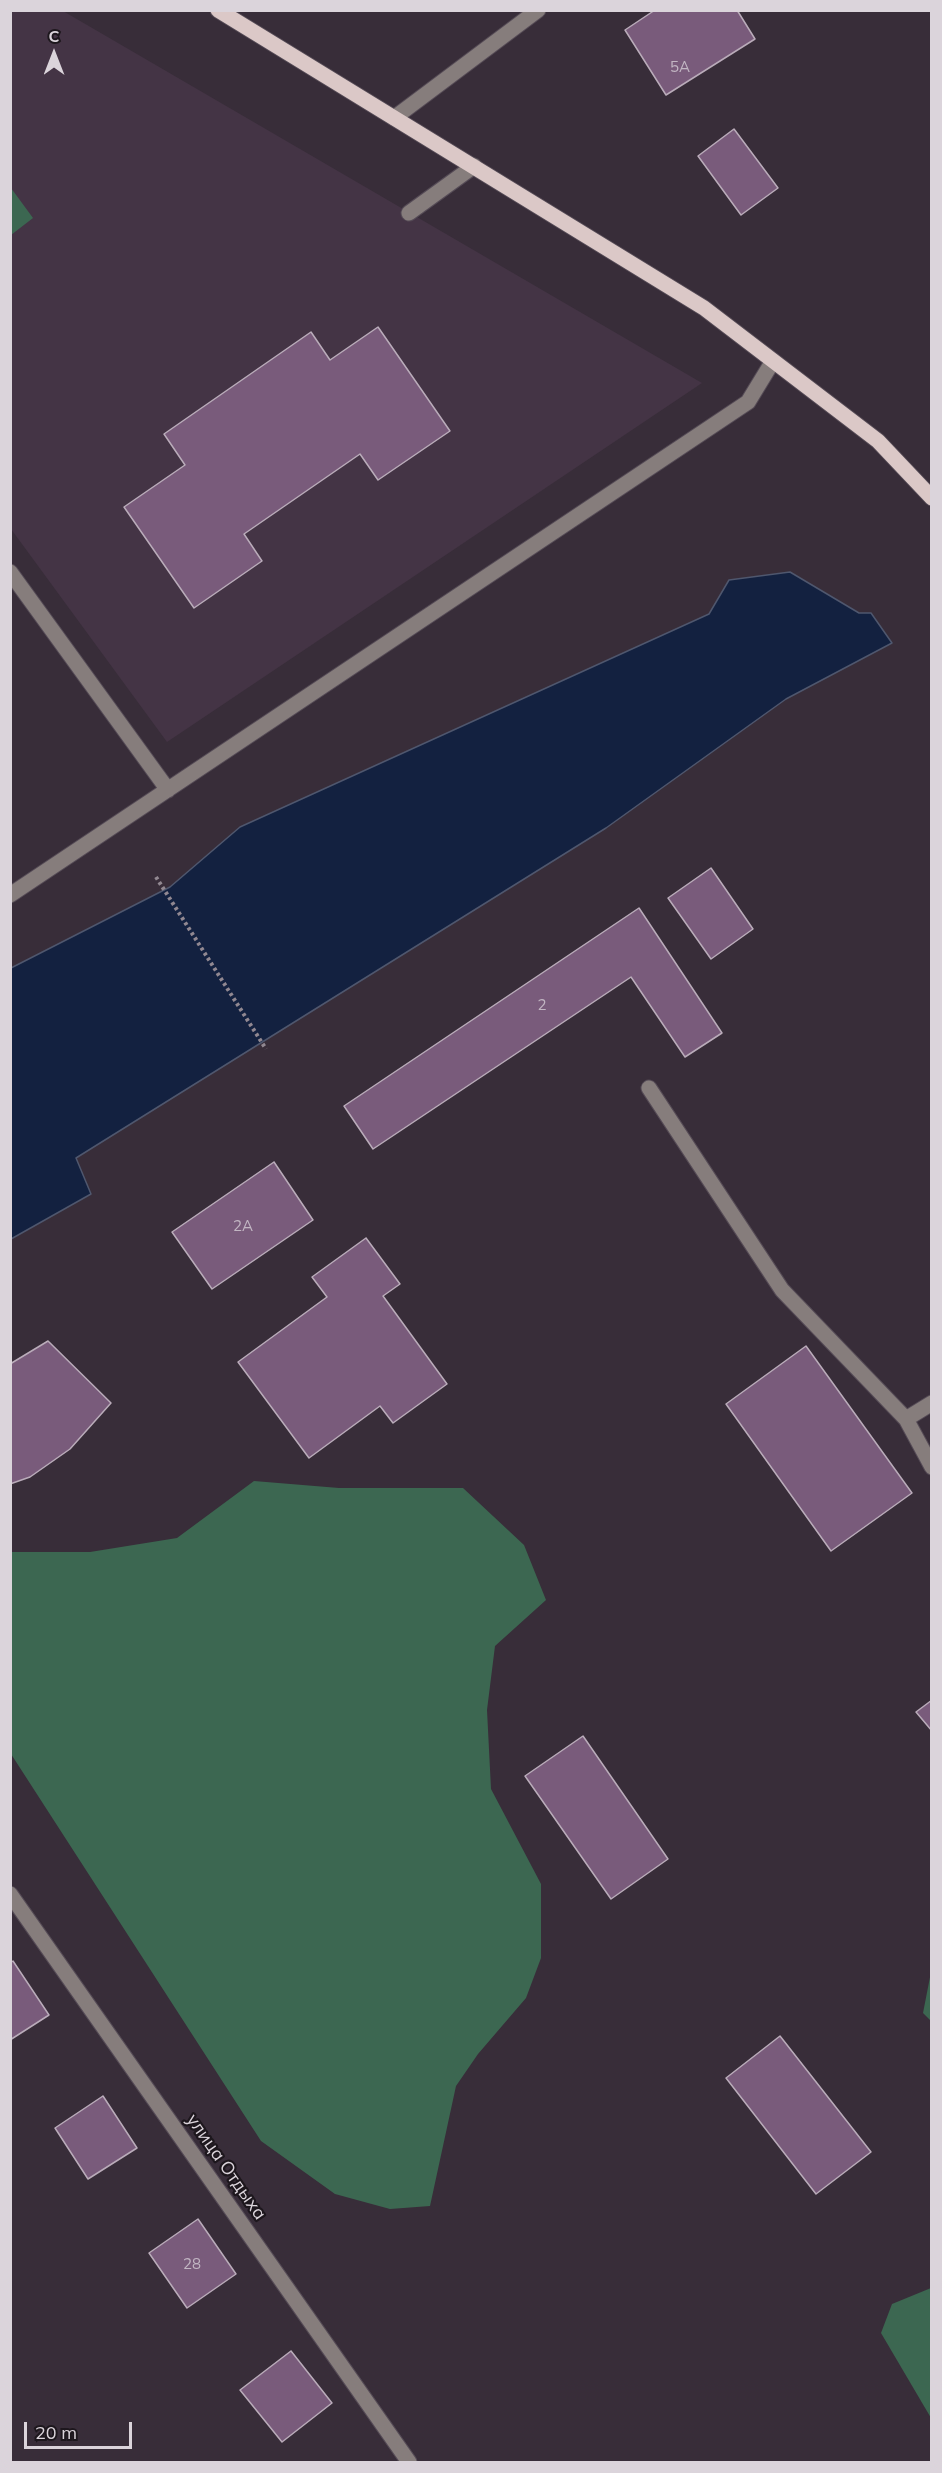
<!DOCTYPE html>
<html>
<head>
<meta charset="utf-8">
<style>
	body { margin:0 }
	#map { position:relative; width:942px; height:2473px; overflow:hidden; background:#382d39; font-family:Mulish,sans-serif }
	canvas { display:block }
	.frame { position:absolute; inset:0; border:12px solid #dbd4db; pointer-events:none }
	.north { position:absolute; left:24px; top:24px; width:60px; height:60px; -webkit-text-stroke:4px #1d171d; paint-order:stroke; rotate:0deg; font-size:16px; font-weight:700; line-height:24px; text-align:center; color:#dbd4db }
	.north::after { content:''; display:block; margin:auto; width:21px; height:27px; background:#dbd4db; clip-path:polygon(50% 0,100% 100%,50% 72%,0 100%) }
	.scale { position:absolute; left:24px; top:2422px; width:108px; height:27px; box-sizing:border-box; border:3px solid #dbd4db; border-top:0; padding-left:8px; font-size:18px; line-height:21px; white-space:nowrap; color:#dbd4db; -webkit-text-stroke:4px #1d171d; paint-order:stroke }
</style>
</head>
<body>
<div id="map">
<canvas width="942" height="2473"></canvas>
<div class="frame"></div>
<div class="north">С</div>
<div class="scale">20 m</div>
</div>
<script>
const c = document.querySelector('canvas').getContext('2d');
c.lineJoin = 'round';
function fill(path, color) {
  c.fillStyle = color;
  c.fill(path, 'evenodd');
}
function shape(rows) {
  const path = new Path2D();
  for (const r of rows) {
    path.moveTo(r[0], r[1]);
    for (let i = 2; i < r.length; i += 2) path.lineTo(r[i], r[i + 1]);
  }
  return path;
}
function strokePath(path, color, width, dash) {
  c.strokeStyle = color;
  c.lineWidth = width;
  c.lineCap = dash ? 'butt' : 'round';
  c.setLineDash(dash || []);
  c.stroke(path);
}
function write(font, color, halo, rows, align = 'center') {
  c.font = font + ' Mulish,sans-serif';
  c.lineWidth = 4.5;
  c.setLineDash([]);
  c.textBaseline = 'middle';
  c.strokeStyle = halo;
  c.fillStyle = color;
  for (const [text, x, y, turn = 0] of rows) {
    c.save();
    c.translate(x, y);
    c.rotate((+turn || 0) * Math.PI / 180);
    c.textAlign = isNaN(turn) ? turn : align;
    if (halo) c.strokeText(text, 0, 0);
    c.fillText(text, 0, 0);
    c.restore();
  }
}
fill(shape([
	[10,11,63,11,702,383,167,742,11,529]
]), '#443445');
fill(shape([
	[11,188,33,218,11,235],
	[254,1481,339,1488,463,1488,524,1545,546,1600,495,1646,487,1710,491,1789,541,1884,541,1958,526,1998,478,2054,456,2086,430,2206,390,2209,335,2194,261,2141,11,1754,11,1552,90,1552,177,1538],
	[931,1972,931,2021,923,2013],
	[931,2288,931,2418,881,2333,892,2304]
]), '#3c6751');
const water = shape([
	[790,572,859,613,871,613,892,643,786,699,606,828,76,1158,91,1194,11,1239,11,968,170,887,240,827,709,614,729,580,790,572]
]);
fill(water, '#132140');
strokePath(water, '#4f576e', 1.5);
const building = shape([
	[655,10,737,10,755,39,666,95,625,30,655,10],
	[734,129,778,188,741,215,698,156,734,129],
	[378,327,450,431,378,480,360,454,244,534,262,561,194,608,124,507,185,465,164,434,311,332,330,360,378,327],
	[711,868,753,929,711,959,668,898,711,868],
	[639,908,722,1033,685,1057,631,977,373,1149,344,1106,639,908],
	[274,1162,313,1220,212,1289,172,1232,274,1162],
	[366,1238,400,1284,383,1296,447,1384,393,1423,380,1406,309,1458,238,1362,327,1297,312,1277,366,1238],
	[48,1341,111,1403,70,1449,30,1477,10,1484,10,1364,48,1341],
	[806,1346,912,1493,831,1551,726,1404,806,1346],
	[932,1700,932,1731,916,1712,932,1700],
	[583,1736,668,1859,611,1899,525,1776,583,1736],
	[13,1961,49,2015,10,2040,10,1963,13,1961],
	[780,2036,871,2152,816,2194,726,2078,780,2036],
	[103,2096,137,2148,88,2179,55,2128,103,2096],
	[198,2219,236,2274,187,2308,149,2253,198,2219],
	[291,2351,332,2403,282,2442,240,2390,291,2351]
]);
fill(building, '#795b7b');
strokePath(building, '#baacba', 1.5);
const minor = shape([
	[394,118,538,10],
	[409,213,474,166],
	[10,572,168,790],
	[10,895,748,402,773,361],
	[649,1088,782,1290,906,1419,932,1403],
	[906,1419,932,1467],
	[10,1894,409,2462]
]);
const major = shape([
	[218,10,704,308,878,441,932,498]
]);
strokePath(minor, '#554b56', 17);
strokePath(major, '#554b56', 17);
strokePath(shape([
	[156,877,266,1049]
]), '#918891', 4, [3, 3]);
strokePath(minor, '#867d7c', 15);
strokePath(major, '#dbc8c7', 15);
write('15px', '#c2b6c3', null, [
	["5А",680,67],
	["2",542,1005],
	["2А",243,1226],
	["28",192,2264]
]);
write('18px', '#dbd4db', '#1d171d', [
	["улица Отдыха",226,2167,55]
]);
</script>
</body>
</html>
